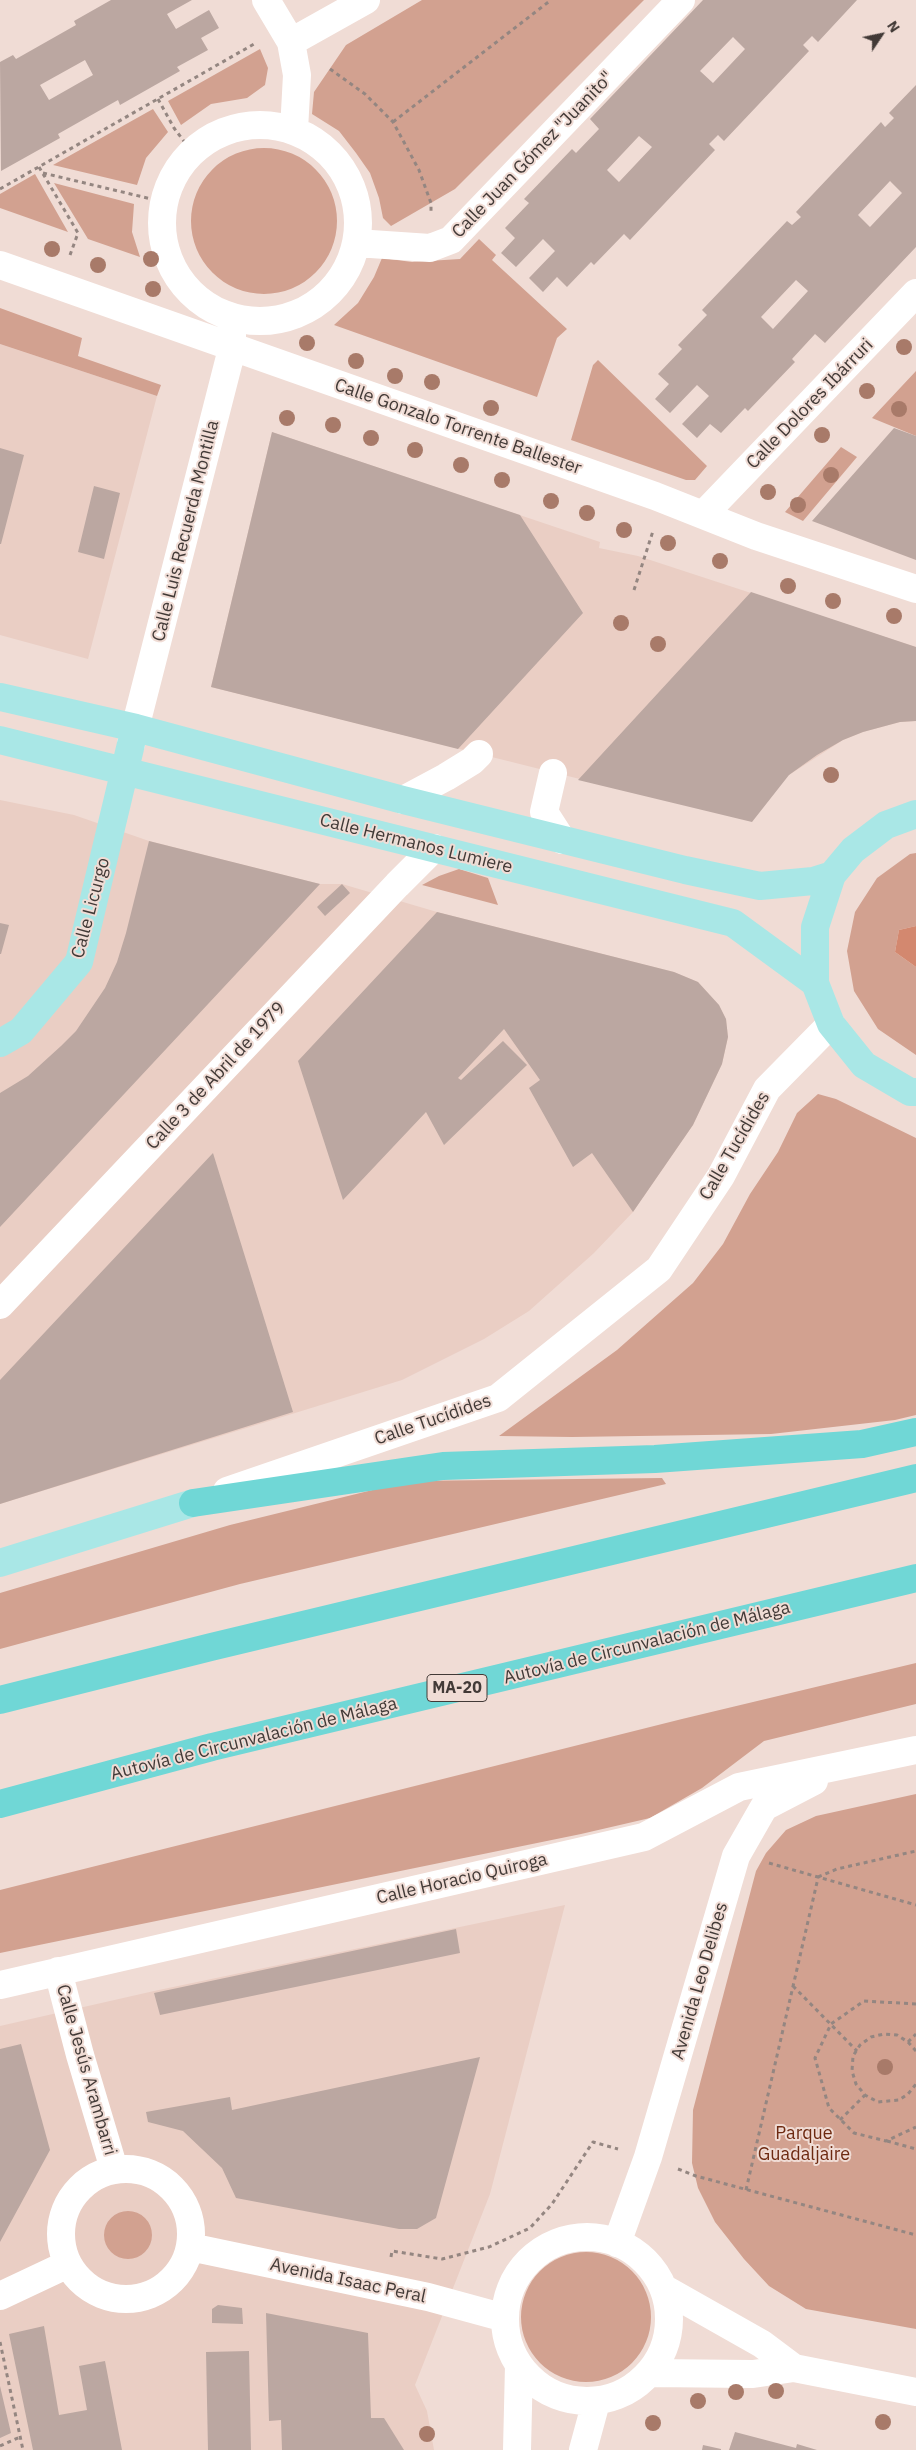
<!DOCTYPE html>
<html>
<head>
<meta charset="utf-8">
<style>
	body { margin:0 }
	#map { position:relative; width:916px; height:2450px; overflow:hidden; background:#f0dcd5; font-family:"IBM Plex Sans",sans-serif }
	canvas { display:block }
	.north { position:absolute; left:856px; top:10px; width:50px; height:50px; -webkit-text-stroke:4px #f0dcd5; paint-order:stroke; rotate:56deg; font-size:14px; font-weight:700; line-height:20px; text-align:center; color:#423a37 }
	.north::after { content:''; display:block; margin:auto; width:18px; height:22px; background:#423a37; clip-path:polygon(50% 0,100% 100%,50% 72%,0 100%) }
</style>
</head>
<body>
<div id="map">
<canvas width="916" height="2450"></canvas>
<div class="north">N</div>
</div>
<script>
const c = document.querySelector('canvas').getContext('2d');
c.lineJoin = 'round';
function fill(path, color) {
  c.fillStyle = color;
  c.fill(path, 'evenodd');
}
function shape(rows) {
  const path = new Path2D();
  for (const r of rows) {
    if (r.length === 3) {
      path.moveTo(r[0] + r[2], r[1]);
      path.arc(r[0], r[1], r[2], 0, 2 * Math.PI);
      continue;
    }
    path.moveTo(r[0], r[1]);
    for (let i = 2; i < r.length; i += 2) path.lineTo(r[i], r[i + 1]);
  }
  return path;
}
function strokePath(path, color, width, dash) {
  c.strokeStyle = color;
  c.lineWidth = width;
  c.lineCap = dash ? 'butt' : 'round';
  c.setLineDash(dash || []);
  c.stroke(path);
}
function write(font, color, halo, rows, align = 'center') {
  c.font = font + ' "IBM Plex Sans",sans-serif';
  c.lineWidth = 4;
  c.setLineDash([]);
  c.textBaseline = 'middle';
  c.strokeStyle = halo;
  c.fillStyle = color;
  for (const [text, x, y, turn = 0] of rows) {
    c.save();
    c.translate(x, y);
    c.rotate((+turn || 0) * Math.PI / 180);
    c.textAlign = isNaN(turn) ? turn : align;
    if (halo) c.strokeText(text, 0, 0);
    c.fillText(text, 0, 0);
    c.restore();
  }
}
fill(shape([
	[0,344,157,396,88,659,0,635],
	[272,432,600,542,599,548,638,556,916,647,916,721,900,722,863,732,843,740,789,775,632,792,211,687],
	[0,800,74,815,149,841,320,884,342,884,437,912,674,972,698,982,719,1005,726,1019,728,1037,722,1064,693,1125,633,1212,594,1253,529,1311,484,1339,402,1380,0,1504],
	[565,1905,490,2194,415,2385,427,2411,434,2450,0,2450,0,2026,154,1991]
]), '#eacec4');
fill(shape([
	[422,0,644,0,455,189,391,226,383,218,379,198,370,173,356,153,339,131,312,114,314,92,346,45],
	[260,49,268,68,265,85,247,98,211,104,181,125,168,101],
	[153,109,168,132,146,158,137,185,53,165],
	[264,221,73],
	[35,174,68,232,0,208,0,194],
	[54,183,134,204,132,232,140,257,88,239],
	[479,239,496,255,492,260,567,329,557,338,537,397,334,325,358,303,374,277,382,258,412,262,460,259],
	[0,308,82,338,78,356,161,385,157,396,0,344],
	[598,360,707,466,695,480,686,480,571,440,593,365],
	[916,371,916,436,872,418],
	[841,447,857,457,803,521,785,512],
	[916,853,916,926,899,930,895,952,916,967,916,1055,878,1029,854,991,847,951,855,912,877,878,910,854],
	[459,869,488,878,498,905,422,885,439,876],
	[818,1094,836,1099,916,1138,916,1415,895,1420,771,1434,572,1437,499,1436,617,1350,693,1283,723,1244,750,1194,778,1152,797,1113],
	[662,1478,666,1484,240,1584,0,1649,0,1593,230,1525,409,1481],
	[916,1663,916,1704,764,1741,702,1788,650,1818,581,1834,0,1953,0,1890,682,1719],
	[916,1794,916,2329,806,2309,769,2286,744,2259,715,2222,698,2188,692,2163,693,2110,756,1871,766,1853,786,1830,816,1816],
	[128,2235,24],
	[586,2317,65]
]), '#d2a190');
fill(shape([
	[916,926,916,967,895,952,899,930]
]), '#d3886f');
fill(shape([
	[111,0,192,0,167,14,176,29,209,10,219,28,201,38,208,50,177,67,180,71,120,105,118,100,58,134,60,138,1,171,0,62,13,55,16,59,76,25,74,21],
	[85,60,93,75,49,100,40,85],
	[703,0,857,0,818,42,812,36,803,45,809,51,724,141,718,135,709,144,715,150,630,240,624,234,594,265,591,262,567,287,557,277,543,292,529,278,555,251,543,239,516,267,501,253,515,238,505,228,529,203,524,199,572,149,576,153,599,129,590,119],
	[733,37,745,49,713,83,700,71],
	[639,136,652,147,619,182,607,170],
	[916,85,916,247,825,343,815,334,792,359,795,362,748,411,745,408,721,433,710,424,697,438,682,424,709,396,697,385,670,413,655,399,669,384,658,374,682,349,678,345,707,315,702,310,787,221,792,225,801,217,796,212,881,122,885,127,894,118,889,113],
	[890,181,902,193,870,227,858,215],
	[796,280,808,291,773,329,761,317],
	[894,428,916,436,916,560,812,521],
	[272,432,520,515,583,613,458,749,211,687],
	[0,448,24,455,1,544,0,544],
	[94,486,120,493,104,559,78,552],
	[751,592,916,647,916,721,900,722,863,732,843,740,817,755,789,775,752,822,578,780],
	[149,841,320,884,0,1227,0,1093,28,1076,61,1046,76,1031,105,988,117,962,126,933],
	[342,884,350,893,325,916,317,907],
	[437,912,674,972,698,982,719,1005,726,1019,728,1037,722,1064,693,1125,633,1212,592,1153,573,1167,529,1088,540,1080,504,1029,458,1078,461,1080,503,1041,527,1065,444,1145,426,1112,343,1200,298,1061],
	[0,923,9,925,1,954,0,954],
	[213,1153,293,1412,0,1504,0,1380],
	[456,1929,460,1953,160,2015,154,1993],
	[21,2044,50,2150,0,2242,0,2049],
	[480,2057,436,2218,417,2229,399,2229,236,2198,222,2168,183,2131,148,2122,146,2112,230,2097,232,2110],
	[218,2305,242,2308,243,2324,212,2323,212,2309],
	[266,2313,368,2333,371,2418,384,2418,404,2450,282,2450,281,2420,269,2421],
	[44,2326,59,2415,87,2410,79,2366,105,2361,122,2450,33,2450,9,2334],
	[249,2351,251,2450,208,2450,206,2352],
	[0,2386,11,2433,0,2438],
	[735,2432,796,2448,797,2444,817,2450,729,2450],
	[703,2445,721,2449,721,2450,702,2450]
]), '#bba7a1');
strokePath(shape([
	[330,69,365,94,393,122,419,170,431,203,431,212],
	[158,99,174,128,192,152],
	[393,122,551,0],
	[39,167,78,233,70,255],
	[43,173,164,202],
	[0,189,254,44],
	[634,590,653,531],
	[769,1863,916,1905],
	[818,1877,837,1869,916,1851],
	[793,1986,857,2051],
	[916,2004,864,2001,831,2024,815,2058,829,2108,854,2133,886,2141,916,2127],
	[908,2042,916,2034],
	[916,2051,908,2042,897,2035,884,2034,871,2037,860,2045,853,2056,852,2071,856,2084,865,2095,878,2102,899,2100,908,2094,916,2084],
	[840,2120,865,2095],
	[887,2141,916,2149],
	[678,2169,696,2176,916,2235],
	[746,2190,818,1878],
	[391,2257,392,2251,442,2259,489,2247,530,2228,552,2204,593,2142,618,2149],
	[0,2342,23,2450],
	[0,2446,20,2437]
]), '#948681', 3, [4, 4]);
strokePath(shape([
	[266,0,291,42,297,75,294,130],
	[291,42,366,0],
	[260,223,98],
	[356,243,430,248,451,240,681,0],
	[0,265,655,496,756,536,916,589],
	[704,514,916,293],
	[131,744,232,349,232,331],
	[553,773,544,812,562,840],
	[403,800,446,777,472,761,479,754],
	[0,1305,397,885,434,848],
	[227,1491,498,1398,659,1269,721,1176,767,1089,831,1024],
	[58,1971,80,2055,114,2169],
	[0,1985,644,1837,739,1787,916,1750],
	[126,2234,65],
	[587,2319,82],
	[617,2243,648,2157,736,1856,764,1807,814,1781],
	[190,2247,428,2297,505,2318],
	[663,2288,762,2344,794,2368],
	[0,2296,68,2264],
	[650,2373,753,2374,794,2368,916,2392],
	[517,2450,519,2365],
	[583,2450,596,2402]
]), '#fff', 28);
strokePath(shape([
	[0,697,136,728,403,800,685,870,760,886,813,881,832,875],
	[0,740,733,923,815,983],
	[916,814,886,825,853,850,832,875,815,927,815,983,831,1024,864,1065,910,1092,916,1092],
	[0,1043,21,1031,79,962,131,744],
	[0,1563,193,1503]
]), '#a9e7e6', 28);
strokePath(shape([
	[193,1503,443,1466,655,1459,862,1444,916,1432],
	[0,1700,211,1647,916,1478],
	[0,1804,212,1747,916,1578]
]), '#70d7d6', 28);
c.fillStyle = '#a87a69';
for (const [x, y] of [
	[52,249],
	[151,259],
	[98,265],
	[153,289],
	[307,343],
	[904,347],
	[356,361],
	[395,376],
	[432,382],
	[867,391],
	[491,408],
	[899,409],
	[287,418],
	[333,425],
	[822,435],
	[371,438],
	[415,450],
	[461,465],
	[831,475],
	[502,480],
	[768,492],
	[551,501],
	[798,505],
	[587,513],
	[624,530],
	[668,543],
	[720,561],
	[788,586],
	[833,601],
	[894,616],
	[621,623],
	[658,644],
	[831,775],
	[885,2067],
	[776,2391],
	[736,2392],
	[698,2401],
	[883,2422],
	[653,2423],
	[427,2434]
]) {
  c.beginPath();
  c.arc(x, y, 8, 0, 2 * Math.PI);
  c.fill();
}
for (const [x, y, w] of [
	[457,1688,60]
]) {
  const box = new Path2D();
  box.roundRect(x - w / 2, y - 13.5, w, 27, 4);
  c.fillStyle = '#f0dcd5';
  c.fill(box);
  strokePath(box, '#423a37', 1);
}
write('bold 16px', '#423a37', null, [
	["MA-20",457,1688]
]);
write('18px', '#423a37', '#f0dcd5', [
	["Calle Juan Gómez \"Juanito\"",533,155,-46],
	["Calle Dolores Ibárruri",810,404,-46],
	["Calle Gonzalo Torrente Ballester",458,427,19],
	["Calle Luis Recuerda Montilla",186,531,-76],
	["Calle Hermanos Lumiere",416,844,14],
	["Calle Licurgo",91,908,-75],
	["Calle 3 de Abril de 1979",216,1076,-47],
	["Calle Tucídides",735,1146,-60],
	["Calle Tucídides",433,1420,-19],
	["Autovía de Circunvalación de Málaga",647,1643,-14],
	["Autovía de Circunvalación de Málaga",254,1739,-14],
	["Calle Horacio Quiroga",462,1879,-13],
	["Avenida Leo Delibes",700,1981,-74],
	["Calle Jesús Arambarri",86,2070,74],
	["Avenida Isaac Peral",348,2281,12]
]);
write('18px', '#6d2910', '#f0dcd5', [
	["Parque",804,2134],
	["Guadaljaire",804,2155]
]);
</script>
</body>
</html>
